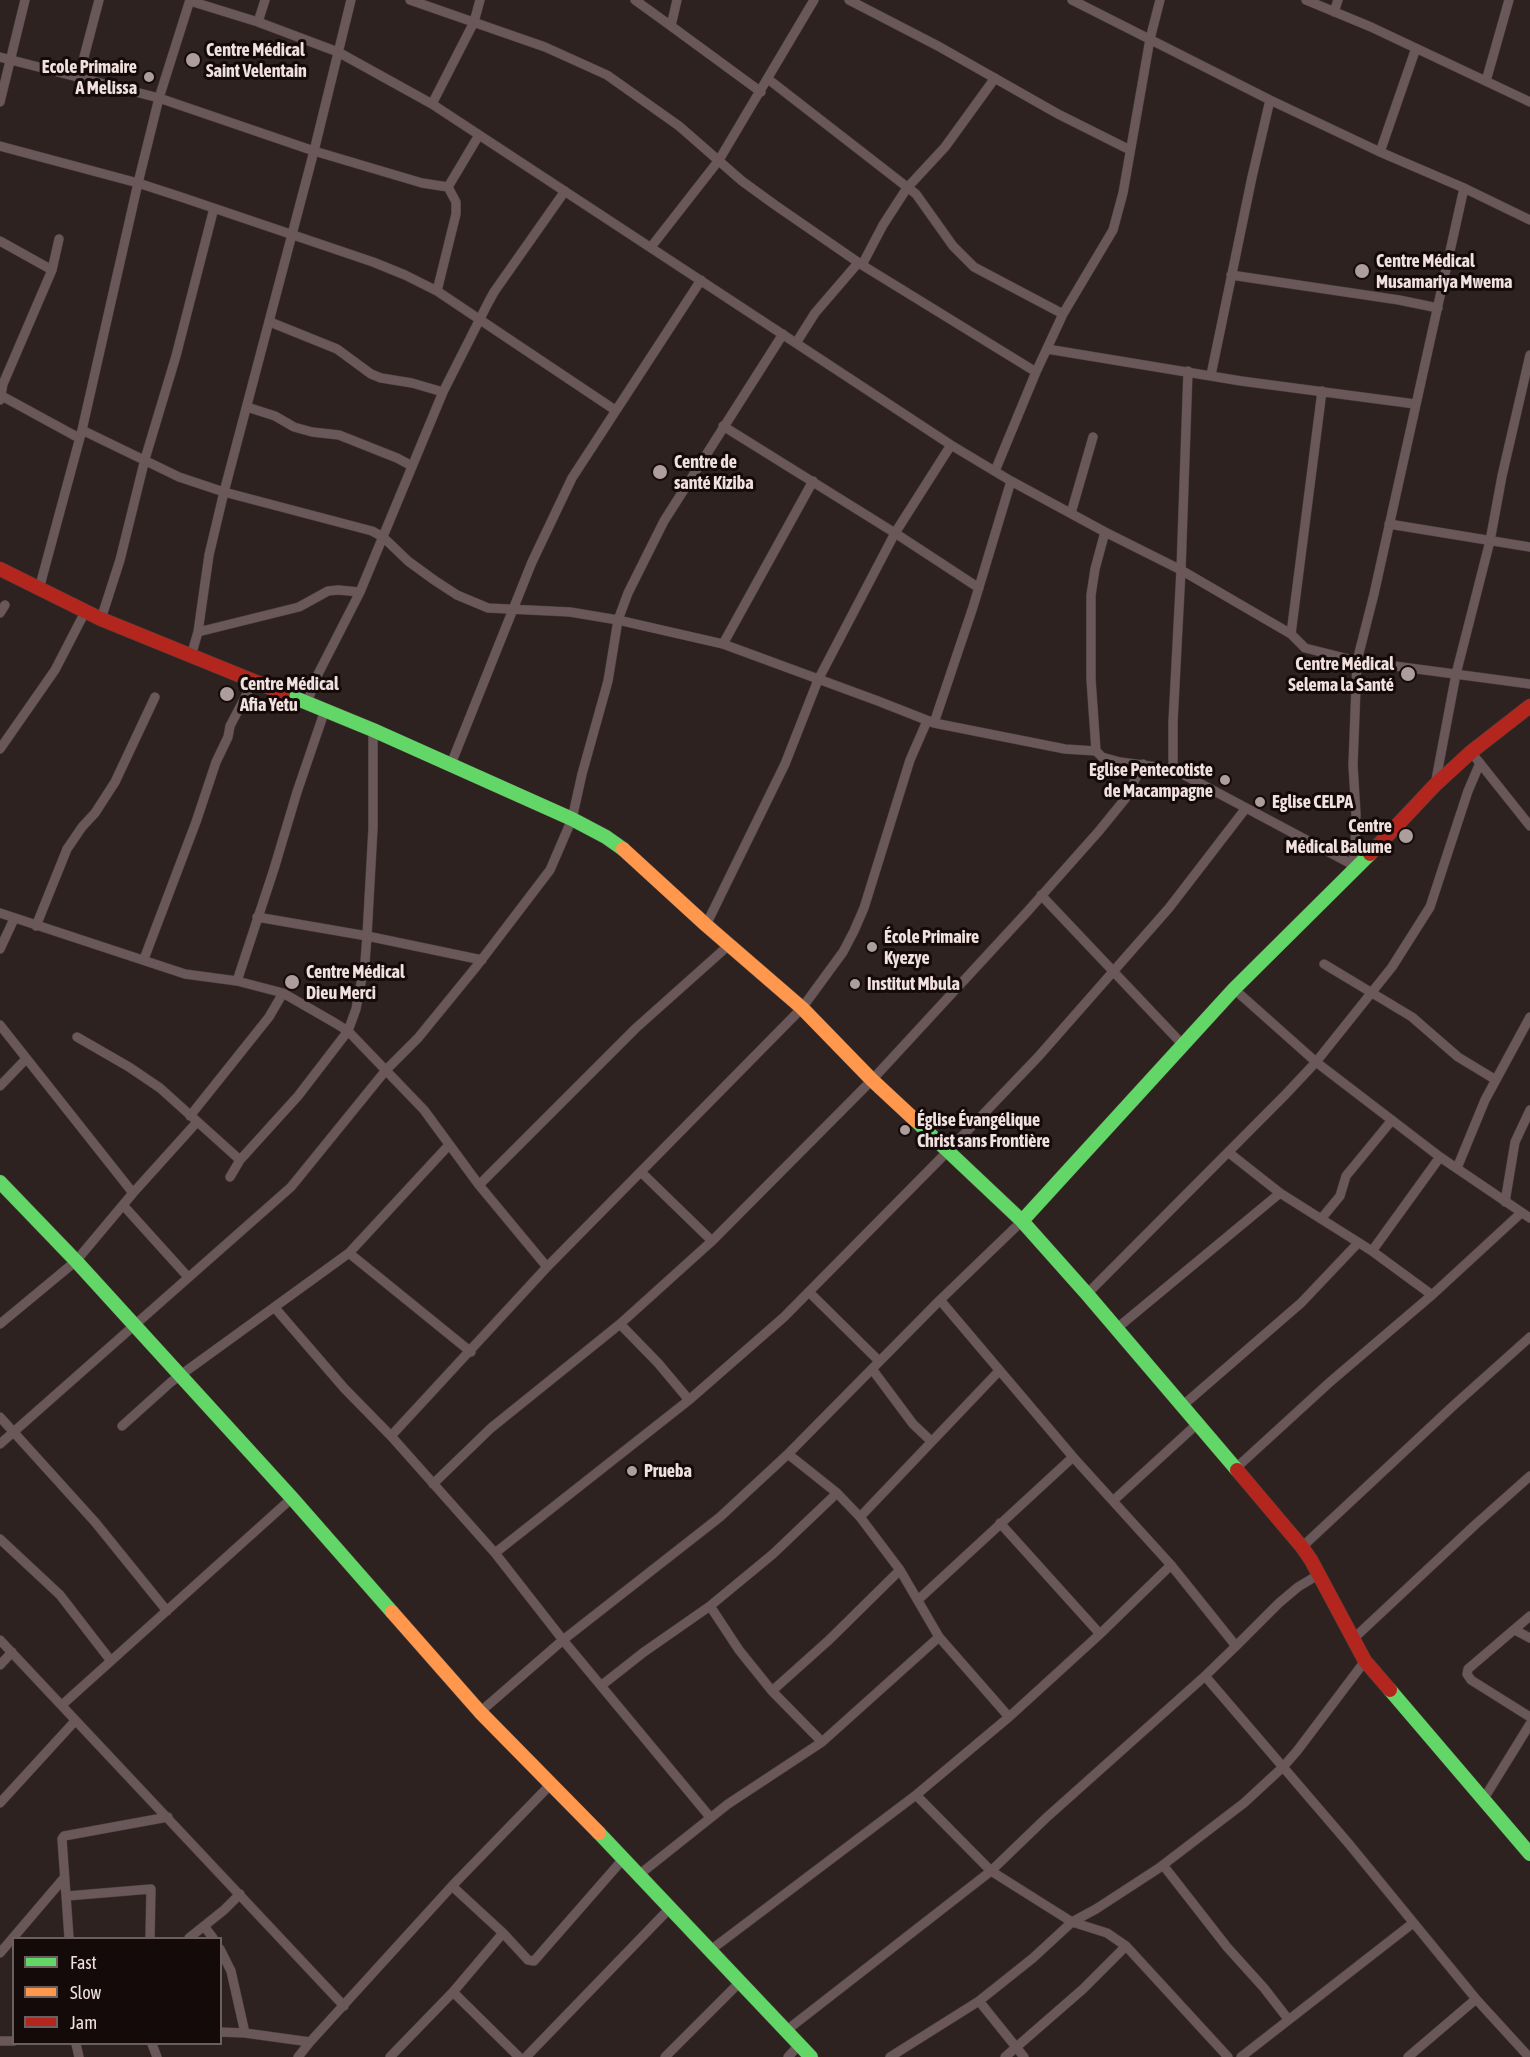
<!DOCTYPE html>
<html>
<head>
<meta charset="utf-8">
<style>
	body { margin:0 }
	#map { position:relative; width:1530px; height:2057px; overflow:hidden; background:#2e2220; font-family:"Asap Condensed",sans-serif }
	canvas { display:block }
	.legend { position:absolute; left:12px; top:1937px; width:210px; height:108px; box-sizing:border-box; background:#140a09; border:2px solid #6c605e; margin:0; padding:8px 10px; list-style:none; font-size:18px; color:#f1e1de }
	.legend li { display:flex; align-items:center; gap:12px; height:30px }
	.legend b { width:30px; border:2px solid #6c605e }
</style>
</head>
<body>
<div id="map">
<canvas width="1530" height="2057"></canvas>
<ul class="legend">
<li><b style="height:8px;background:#63d668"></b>Fast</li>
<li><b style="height:8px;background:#ff974d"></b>Slow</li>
<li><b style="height:8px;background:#b3261e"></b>Jam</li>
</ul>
</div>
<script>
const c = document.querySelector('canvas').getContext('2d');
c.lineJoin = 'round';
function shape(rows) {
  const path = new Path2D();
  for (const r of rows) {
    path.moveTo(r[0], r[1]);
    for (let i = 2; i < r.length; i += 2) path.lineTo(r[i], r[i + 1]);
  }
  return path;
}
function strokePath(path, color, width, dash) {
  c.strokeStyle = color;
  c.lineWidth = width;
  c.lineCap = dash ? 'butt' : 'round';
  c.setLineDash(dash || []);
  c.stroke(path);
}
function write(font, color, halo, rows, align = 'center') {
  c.font = font + ' "Asap Condensed",sans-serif';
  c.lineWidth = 6;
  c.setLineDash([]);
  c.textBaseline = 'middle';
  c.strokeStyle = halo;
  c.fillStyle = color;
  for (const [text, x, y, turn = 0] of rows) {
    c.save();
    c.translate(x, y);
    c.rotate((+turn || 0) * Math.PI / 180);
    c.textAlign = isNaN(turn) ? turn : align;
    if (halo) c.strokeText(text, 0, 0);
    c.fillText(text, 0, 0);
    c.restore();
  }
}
const street = shape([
	[410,0,545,47,607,75,679,126,742,181,775,205,862,265,1036,372],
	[635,0,671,26],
	[677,0,671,26,761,92],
	[849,0,938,46,1058,114,1130,150],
	[1072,0,1270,100,1380,152,1464,188,1530,220],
	[1306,0,1371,27,1530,102],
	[190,1,258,22,338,52,432,104,951,445,1011,481,1105,532,1181,570,1291,634,1305,648,1357,661,1530,684],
	[1334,12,1338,0],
	[258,22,265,0],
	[0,57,159,98,314,151,422,183,448,187,479,135],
	[79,76,99,0],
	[768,79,916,194,953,246,974,267,1063,314],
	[1486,81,1509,0],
	[0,102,25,0],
	[432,104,474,22,480,0],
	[0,146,138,183,181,197,373,262,405,275,437,291,615,410],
	[1380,152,1416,48],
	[0,241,52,270],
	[651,247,719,160,814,0],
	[862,265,883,225,907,188,945,147,995,78],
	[1231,275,1399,300,1438,308],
	[437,291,456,214,456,202,448,187],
	[270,322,337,349,371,374,381,378,412,383,443,392],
	[796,343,815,313,858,263],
	[1047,349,1241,381,1415,404],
	[1211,375,1252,177,1270,100],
	[0,395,79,438],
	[0,400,3,384,52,270,59,239],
	[247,407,275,416,294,427,312,432,339,435,397,458,412,466],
	[723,426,895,533,979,588],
	[82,430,179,477,224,492,372,531,383,537,408,561,434,580,457,595,488,608,570,612,618,620,723,644,878,701,934,723,1065,749,1096,751,1102,757,1120,762,1173,769,1357,867],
	[995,471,1036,372,1063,314,1113,230,1123,193,1150,39,1160,0],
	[1071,513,1093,437],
	[1389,524,1530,547],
	[39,589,82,430,138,183,159,98,190,0],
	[0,613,5,605],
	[101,619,120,560,145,459,176,356,214,208],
	[198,632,299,607,328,591,338,590,360,592],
	[1291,634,1322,391],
	[723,644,813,481],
	[191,656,198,632,209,555,224,492,314,151,351,0],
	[307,703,316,678,360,592,443,392,488,303,494,292,565,191],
	[934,723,973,607,1011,481],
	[0,749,55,670,85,612],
	[1096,751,1091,679,1091,595,1095,569,1105,532],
	[1471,752,1530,826],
	[451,764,532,562,572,478,701,280],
	[1173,769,1173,722,1181,570,1188,371],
	[1435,785,1456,674,1490,541,1502,476,1530,355],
	[1352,864,1355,850,1356,814,1353,765,1357,661,1374,594,1464,188],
	[1041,895,1183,1045],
	[0,913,185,974,237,981,283,993,335,1023,348,1031,424,1110,479,1185,547,1267],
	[257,917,367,936,482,960],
	[706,925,785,764,818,680,895,533,951,445],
	[36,926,67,849,82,827,95,813,115,782,155,697],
	[0,949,14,919],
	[144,959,196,822,216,762,228,737,230,726,253,682],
	[1324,964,1412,1017,1458,1057,1496,1080],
	[237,981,274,869,297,792,325,710],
	[1234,989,1316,1062,1440,1157,1530,1218],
	[0,1025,133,1193],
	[77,1037,129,1067,160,1088,240,1160],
	[0,1086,26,1059],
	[190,1116,269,1017,283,993],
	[1228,1152,1280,1193,1372,1251,1432,1295],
	[1457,1168,1485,1100,1530,1017],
	[641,1172,712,1241],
	[230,1177,240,1160,298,1096,348,1031,356,1009,365,962,367,936,373,828,373,730],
	[479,1185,636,1028,729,945],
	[1505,1202,1515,1142,1530,1110],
	[123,1205,188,1277],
	[1321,1219,1340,1196,1346,1176,1392,1120],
	[1372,1251,1440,1157],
	[349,1253,471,1352],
	[809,1292,879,1361],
	[1087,1294,1285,1095,1316,1062,1392,967,1430,907,1468,791,1480,763],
	[940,1300,1073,1457,1171,1565,1236,1646,1205,1676,1349,1844,1476,1999,1529,2057],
	[275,1308,344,1388,391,1436,495,1553,563,1640,710,1817],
	[0,1324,76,1261,133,1193,197,1122],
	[620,1324,658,1363,689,1400],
	[1116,1329,1280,1193],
	[872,1369,913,1424,931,1441],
	[1181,1407,1301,1303,1358,1243],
	[0,1417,95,1522,167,1611],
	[122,1426,171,1382,349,1253,449,1145],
	[391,1436,547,1267,802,1008,843,952,854,931,864,908,910,760,927,721],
	[0,1444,291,1187,386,1070,418,1038,476,967,550,870,572,819,582,774,608,681,618,620,628,593,664,521,783,334],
	[788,1454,837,1493,860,1517,900,1570,939,1637,1009,1717],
	[1236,1468,1330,1382,1432,1295,1521,1213],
	[433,1484,491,1428,620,1324,712,1241,872,1080,1027,912,1099,831,1125,799,1143,764],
	[1114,1500,1196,1425],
	[860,1517,999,1371],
	[1000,1523,1100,1634],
	[0,1539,60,1595,111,1661],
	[1302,1547,1453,1406,1530,1337],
	[495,1553,689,1400,784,1317,947,1152,1038,1057,1169,908,1246,808],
	[919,1599,1073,1457],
	[710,1606,739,1650,772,1691,822,1742],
	[1530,1616,1468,1669,1467,1674,1471,1680,1530,1717],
	[1515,1630,1530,1638],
	[0,1640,344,2006],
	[1352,1640,1476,1524,1530,1476],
	[1236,1646,1279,1603,1298,1587,1318,1575],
	[0,1665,12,1652],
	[602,1685,644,1652,710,1606,773,1554,837,1493],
	[772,1691,829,1640,900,1570],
	[62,1705,292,1498],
	[480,1712,563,1640,720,1517,788,1454,940,1300,1022,1221],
	[916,1795,991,1871,1072,1922,1107,1933,1126,1946,1228,2057],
	[1483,1800,1530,1724],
	[0,1803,75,1721],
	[1163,1865,1227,1947,1264,1988,1288,2019],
	[640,1874,728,1804,822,1742,939,1637],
	[452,1886,503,1933,528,1960,534,1961,624,1858],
	[67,1896,151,1889,150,1938],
	[204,1926,213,1938],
	[69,1938,62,1839,64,1836,168,1817],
	[189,1938,224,1910,240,1894],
	[220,1949,231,1971,245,2033],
	[712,1949,916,1795,1009,1717,1100,1634,1171,1565],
	[0,1953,64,1878],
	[453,1992,519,2057],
	[979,2001,1024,2057],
	[787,2030,991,1871,1046,1818,1205,1676],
	[220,2032,245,2033,310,2042],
	[0,2041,14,2041],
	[76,2044,79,2057],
	[152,2044,157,2057],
	[298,2057,310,2042,452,1886,552,1783],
	[390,2057,453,1992,503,1933],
	[526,2057,670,1908],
	[665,2057,741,1981],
	[788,2057,800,2044],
	[890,2057,979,2001,1033,1958,1072,1922,1096,1909,1159,1868,1244,1803,1283,1767,1297,1751,1365,1661],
	[1005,2057,1083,1989,1126,1946],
	[1241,2057,1413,1923],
	[1408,2057,1476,1999]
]);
const fast = shape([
	[283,693,373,730,572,819,606,837,623,849],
	[915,1120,1022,1221,1087,1294,1237,1470],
	[0,1182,76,1261,292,1498,392,1612],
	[1022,1221,1234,989,1370,854],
	[1390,1690,1530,1854],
	[599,1833,811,2057]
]);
const slow = shape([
	[623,849,706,925,802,1008,872,1080,915,1120],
	[392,1612,480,1712,599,1833]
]);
const jam = shape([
	[0,569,101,619,283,693],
	[1370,854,1435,785,1471,752,1530,706],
	[1237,1470,1302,1547,1311,1560,1365,1661,1390,1690]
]);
strokePath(street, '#483e3b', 10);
strokePath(fast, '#483e3b', 15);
strokePath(slow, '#483e3b', 15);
strokePath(jam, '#483e3b', 15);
strokePath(street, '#69575a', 9);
strokePath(fast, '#63d668', 14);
strokePath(slow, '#ff974d', 14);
strokePath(jam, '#b3261e', 14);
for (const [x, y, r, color] of [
	[193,60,8,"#ad9e9c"],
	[149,77,6,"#ad9e9c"],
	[1362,271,8,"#ad9e9c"],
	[660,472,8,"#ad9e9c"],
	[1408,674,8,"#ad9e9c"],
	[227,694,8,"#ad9e9c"],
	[1225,780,6,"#ad9e9c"],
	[1260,802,6,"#ad9e9c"],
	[1406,836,8,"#ad9e9c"],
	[872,947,6,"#ad9e9c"],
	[292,982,8,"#ad9e9c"],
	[855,984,6,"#ad9e9c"],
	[905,1130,6,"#ad9e9c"],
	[632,1471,6,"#ad9e9c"]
]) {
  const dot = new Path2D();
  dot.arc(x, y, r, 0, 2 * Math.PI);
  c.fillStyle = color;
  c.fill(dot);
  strokePath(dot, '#140a09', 2);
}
write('bold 18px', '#f1e1de', '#140a09', [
	["Centre Médical",206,50],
	["Saint Velentain",206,71],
	["Ecole Primaire",137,67,"right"],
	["A Melissa",137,88,"right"],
	["Centre Médical",1376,261],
	["Musamariya Mwema",1376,282],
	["Centre de",674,462],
	["santé Kiziba",674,483],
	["Centre Médical",1394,664,"right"],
	["Selema la Santé",1394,685,"right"],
	["Centre Médical",240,684],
	["Afia Yetu",240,705],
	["Eglise Pentecotiste",1213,770,"right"],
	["de Macampagne",1213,791,"right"],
	["Eglise CELPA",1272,802],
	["Centre",1392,826,"right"],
	["Médical Balume",1392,847,"right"],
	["École Primaire",884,937],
	["Kyezye",884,958],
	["Centre Médical",306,972],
	["Dieu Merci",306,993],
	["Institut Mbula",867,984],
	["Église Évangélique",917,1120],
	["Christ sans Frontière",917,1141],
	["Prueba",644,1471]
], 'left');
</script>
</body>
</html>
